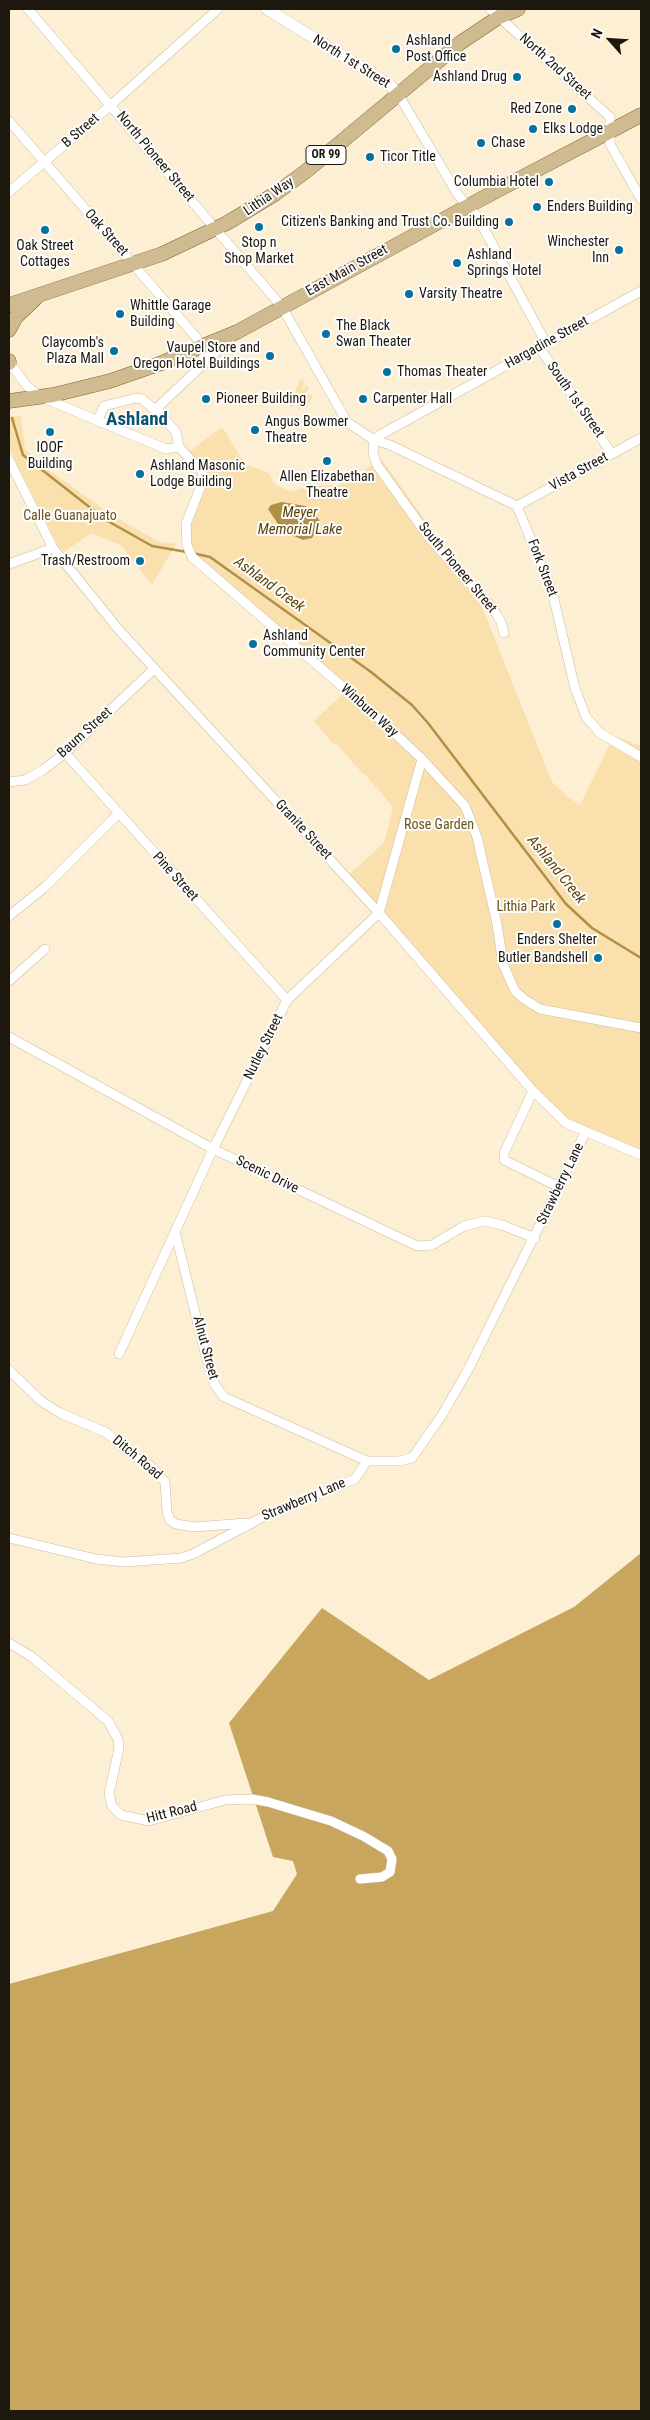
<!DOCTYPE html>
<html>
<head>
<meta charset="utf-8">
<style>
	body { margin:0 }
	#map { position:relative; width:650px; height:2420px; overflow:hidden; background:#fdefd3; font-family:"Roboto Condensed",sans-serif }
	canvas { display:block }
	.frame { position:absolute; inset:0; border:10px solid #1d180e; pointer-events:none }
	.north { position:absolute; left:585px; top:15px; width:50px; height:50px; -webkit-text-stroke:4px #fdfdfd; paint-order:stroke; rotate:296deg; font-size:14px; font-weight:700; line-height:20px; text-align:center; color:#1d180e }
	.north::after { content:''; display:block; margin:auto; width:18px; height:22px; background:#1d180e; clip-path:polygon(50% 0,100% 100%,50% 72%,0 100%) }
</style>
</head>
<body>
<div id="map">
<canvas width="650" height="2420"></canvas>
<div class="frame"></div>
<div class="north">N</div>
</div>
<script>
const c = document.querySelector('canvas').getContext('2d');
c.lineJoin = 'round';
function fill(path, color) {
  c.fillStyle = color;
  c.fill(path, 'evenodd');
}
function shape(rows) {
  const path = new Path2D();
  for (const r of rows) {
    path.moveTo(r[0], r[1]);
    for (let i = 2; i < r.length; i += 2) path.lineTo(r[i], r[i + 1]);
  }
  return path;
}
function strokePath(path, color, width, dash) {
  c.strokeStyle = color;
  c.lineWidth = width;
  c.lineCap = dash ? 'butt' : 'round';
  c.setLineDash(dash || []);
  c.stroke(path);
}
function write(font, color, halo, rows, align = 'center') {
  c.font = font + ' "Roboto Condensed",sans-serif';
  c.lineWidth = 4;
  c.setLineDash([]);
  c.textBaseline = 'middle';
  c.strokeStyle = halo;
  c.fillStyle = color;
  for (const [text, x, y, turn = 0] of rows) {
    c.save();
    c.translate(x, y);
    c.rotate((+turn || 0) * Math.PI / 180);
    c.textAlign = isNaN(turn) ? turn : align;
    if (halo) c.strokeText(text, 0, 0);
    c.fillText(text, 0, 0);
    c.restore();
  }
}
fill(shape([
	[300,379,305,380,302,391,306,386,309,387,306,394,313,396,306,409,302,405,299,411,297,405,290,407],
	[21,416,25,448,33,459,109,513,159,542,176,544,152,585,121,545,91,533,64,552,58,545,9,448,9,417],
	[222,427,245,464,269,473,275,485,291,491,314,486,340,485,357,478,368,467,383,461,477,594,552,782,567,796,580,805,614,736,641,746,641,1156,566,1123,346,877,384,843,393,807,364,773,363,774,336,743,334,745,314,721,347,690,192,557,188,516,202,483,190,451]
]), '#f9e0ad');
fill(shape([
	[641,1553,641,2411,9,2411,9,1984,273,1911,297,1874,293,1861,273,1857,229,1723,322,1608,429,1680,574,1607]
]), '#c8a65d');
fill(shape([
	[282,502,305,506,314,512,321,523,312,538,303,540,285,532,280,527,268,509,271,505]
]), '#b18f46');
strokePath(shape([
	[12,418,23,455,106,520,152,546,187,552],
	[192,553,210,557,371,672,412,705,428,723,566,904,592,928,641,958]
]), '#b18f46', 2.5);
const minor = shape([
	[28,9,282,307,347,422,374,440,373,453,377,465,431,540,492,607,501,622,504,633],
	[490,9,610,117,610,144,641,199],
	[398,94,458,195,477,216,546,343],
	[9,121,196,337,204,354,201,366],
	[9,192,111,105,218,9],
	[232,337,158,407,159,413,176,432,179,447,203,473,202,483,186,524,187,545,192,557,373,713,422,759,465,806,477,837,497,924,503,964,515,991,524,999,540,1009,641,1028],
	[539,347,612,454],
	[9,362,27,386,41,397,166,449,179,447],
	[101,423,99,417,104,406,136,398,142,399,159,413],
	[374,440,390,445,517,506,552,591,575,688,586,717,600,733,641,757],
	[374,440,380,435,641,291],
	[9,460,53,548,119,630,379,913,533,1091,566,1123,641,1155],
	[517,506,641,438],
	[9,564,53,548],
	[65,753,287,1000],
	[9,782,25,780,43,770,65,753,154,669],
	[9,916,45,887,118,814],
	[9,981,45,949],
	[9,1037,213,1149,417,1246,432,1245,464,1226,485,1221,502,1225,535,1238],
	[533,1091,504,1153,504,1160,559,1187],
	[175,1231,206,1357,215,1385,224,1397,367,1461,399,1461,412,1458,442,1415,469,1368,585,1133],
	[119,1354,213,1149,287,1000,379,913,422,759],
	[9,1370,41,1401,60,1413,107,1433,132,1455,152,1467,165,1482,167,1512,170,1520,176,1524,194,1527,246,1523],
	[9,1538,96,1559,124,1562,181,1558,193,1554,265,1516,355,1479,367,1461],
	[9,1643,32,1657,108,1721,118,1739,119,1748,109,1794,112,1806,121,1815,149,1821,225,1800,252,1799,268,1802,331,1821,363,1836,388,1851,392,1859,390,1872,382,1877,360,1879]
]);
const tertiary = shape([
	[267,9,390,85,398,94]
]);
const primary = shape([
	[9,305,162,254,227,223,275,194,305,172,460,43,499,17,518,9],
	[9,330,16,317,36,298],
	[9,361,9,363],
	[9,401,53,395,110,381,159,364,237,332,481,199,641,115]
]);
strokePath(minor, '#cabda2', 10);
strokePath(tertiary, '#cabda2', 12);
strokePath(primary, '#7c6532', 15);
strokePath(minor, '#fff', 9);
strokePath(tertiary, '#fff', 11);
strokePath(primary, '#cfbb8f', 14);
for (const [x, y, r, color] of [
	[396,49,5,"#07719d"],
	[517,77,5,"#07719d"],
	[572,109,5,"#07719d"],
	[533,129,5,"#07719d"],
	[481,143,5,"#07719d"],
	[370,157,5,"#07719d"],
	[549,182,5,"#07719d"],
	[537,207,5,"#07719d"],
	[509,222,5,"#07719d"],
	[259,227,5,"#07719d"],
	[45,230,5,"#07719d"],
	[619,250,5,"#07719d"],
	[457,263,5,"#07719d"],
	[409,294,5,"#07719d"],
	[120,314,5,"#07719d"],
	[326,334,5,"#07719d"],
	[114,351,5,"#07719d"],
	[270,356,5,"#07719d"],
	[387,372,5,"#07719d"],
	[206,399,5,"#07719d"],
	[363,399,5,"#07719d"],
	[255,430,5,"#07719d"],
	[50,432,5,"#07719d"],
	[327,461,5,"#07719d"],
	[140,474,5,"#07719d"],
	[140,561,5,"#07719d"],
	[253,644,5,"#07719d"],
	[557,924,5,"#07719d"],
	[598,958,5,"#07719d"]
]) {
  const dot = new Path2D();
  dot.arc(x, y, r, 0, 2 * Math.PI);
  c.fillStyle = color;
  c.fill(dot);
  strokePath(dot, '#fdfdfd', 2);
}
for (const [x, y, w] of [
	[326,155,40]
]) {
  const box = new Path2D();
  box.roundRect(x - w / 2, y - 9.5, w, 19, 4);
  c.fillStyle = '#fdfdfd';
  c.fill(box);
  strokePath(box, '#1d180e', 1);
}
write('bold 12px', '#1d180e', null, [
	["OR 99",326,155]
]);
write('14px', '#1d180e', '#fdfdfd', [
	["Ashland",406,41],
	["Post Office",406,57],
	["Ashland Drug",507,77,"right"],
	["Red Zone",562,109,"right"],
	["Elks Lodge",543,129],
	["Chase",491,143],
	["Ticor Title",380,157],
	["Columbia Hotel",539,182,"right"],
	["Enders Building",547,207],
	["Citizen's Banking and Trust Co. Building",499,222,"right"],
	["Winchester",609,242,"right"],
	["Inn",609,258,"right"],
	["Stop n",259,243,"center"],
	["Shop Market",259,259,"center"],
	["Oak Street",45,246,"center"],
	["Cottages",45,262,"center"],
	["Ashland",467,255],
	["Springs Hotel",467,271],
	["Varsity Theatre",419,294],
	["Whittle Garage",130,306],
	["Building",130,322],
	["The Black",336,326],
	["Swan Theater",336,342],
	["Claycomb's",104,343,"right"],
	["Plaza Mall",104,359,"right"],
	["Vaupel Store and",260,348,"right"],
	["Oregon Hotel Buildings",260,364,"right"],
	["Thomas Theater",397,372],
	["Pioneer Building",216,399],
	["Carpenter Hall",373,399],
	["Angus Bowmer",265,422],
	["Theatre",265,438],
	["IOOF",50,448,"center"],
	["Building",50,464,"center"],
	["Ashland Masonic",150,466],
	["Lodge Building",150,482],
	["Allen Elizabethan",327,477,"center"],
	["Theatre",327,493,"center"],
	["Trash/Restroom",130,561,"right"],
	["Ashland",263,636],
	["Community Center",263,652],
	["Enders Shelter",557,940,"center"],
	["Butler Bandshell",588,958,"right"]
], 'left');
write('14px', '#1d180e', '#fdfdfd', [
	["North 1st Street",351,62,32],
	["North 2nd Street",555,67,42],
	["B Street",81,131,-41],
	["North Pioneer Street",155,157,50],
	["Lithia Way",269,197,-34],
	["Oak Street",106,233,48],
	["East Main Street",347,271,-29],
	["Hargadine Street",547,343,-29],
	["South 1st Street",575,400,55],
	["Vista Street",579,472,-29],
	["South Pioneer Street",457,568,50],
	["Fork Street",542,568,69],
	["Winburn Way",369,711,42],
	["Baum Street",85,733,-42],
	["Granite Street",303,830,47],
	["Pine Street",175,877,48],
	["Nutley Street",264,1047,-64],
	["Scenic Drive",267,1175,26],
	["Strawberry Lane",561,1184,-64],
	["Alnut Street",205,1348,75],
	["Ditch Road",137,1458,40],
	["Strawberry Lane",304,1500,-23],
	["Hitt Road",172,1813,-14]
]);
write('14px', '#6b531c', '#fdfdfd', [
	["Calle Guanajuato",70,516],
	["Rose Garden",439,825],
	["Lithia Park",526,907]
]);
write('italic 15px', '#5b4407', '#fdfdfd', [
	["Meyer",300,513],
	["Memorial Lake",300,530],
	["Ashland Creek",269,585,36],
	["Ashland Creek",556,870,51]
]);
write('bold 19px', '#0e506f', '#fdfdfd', [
	["Ashland",137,420]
]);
</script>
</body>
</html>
